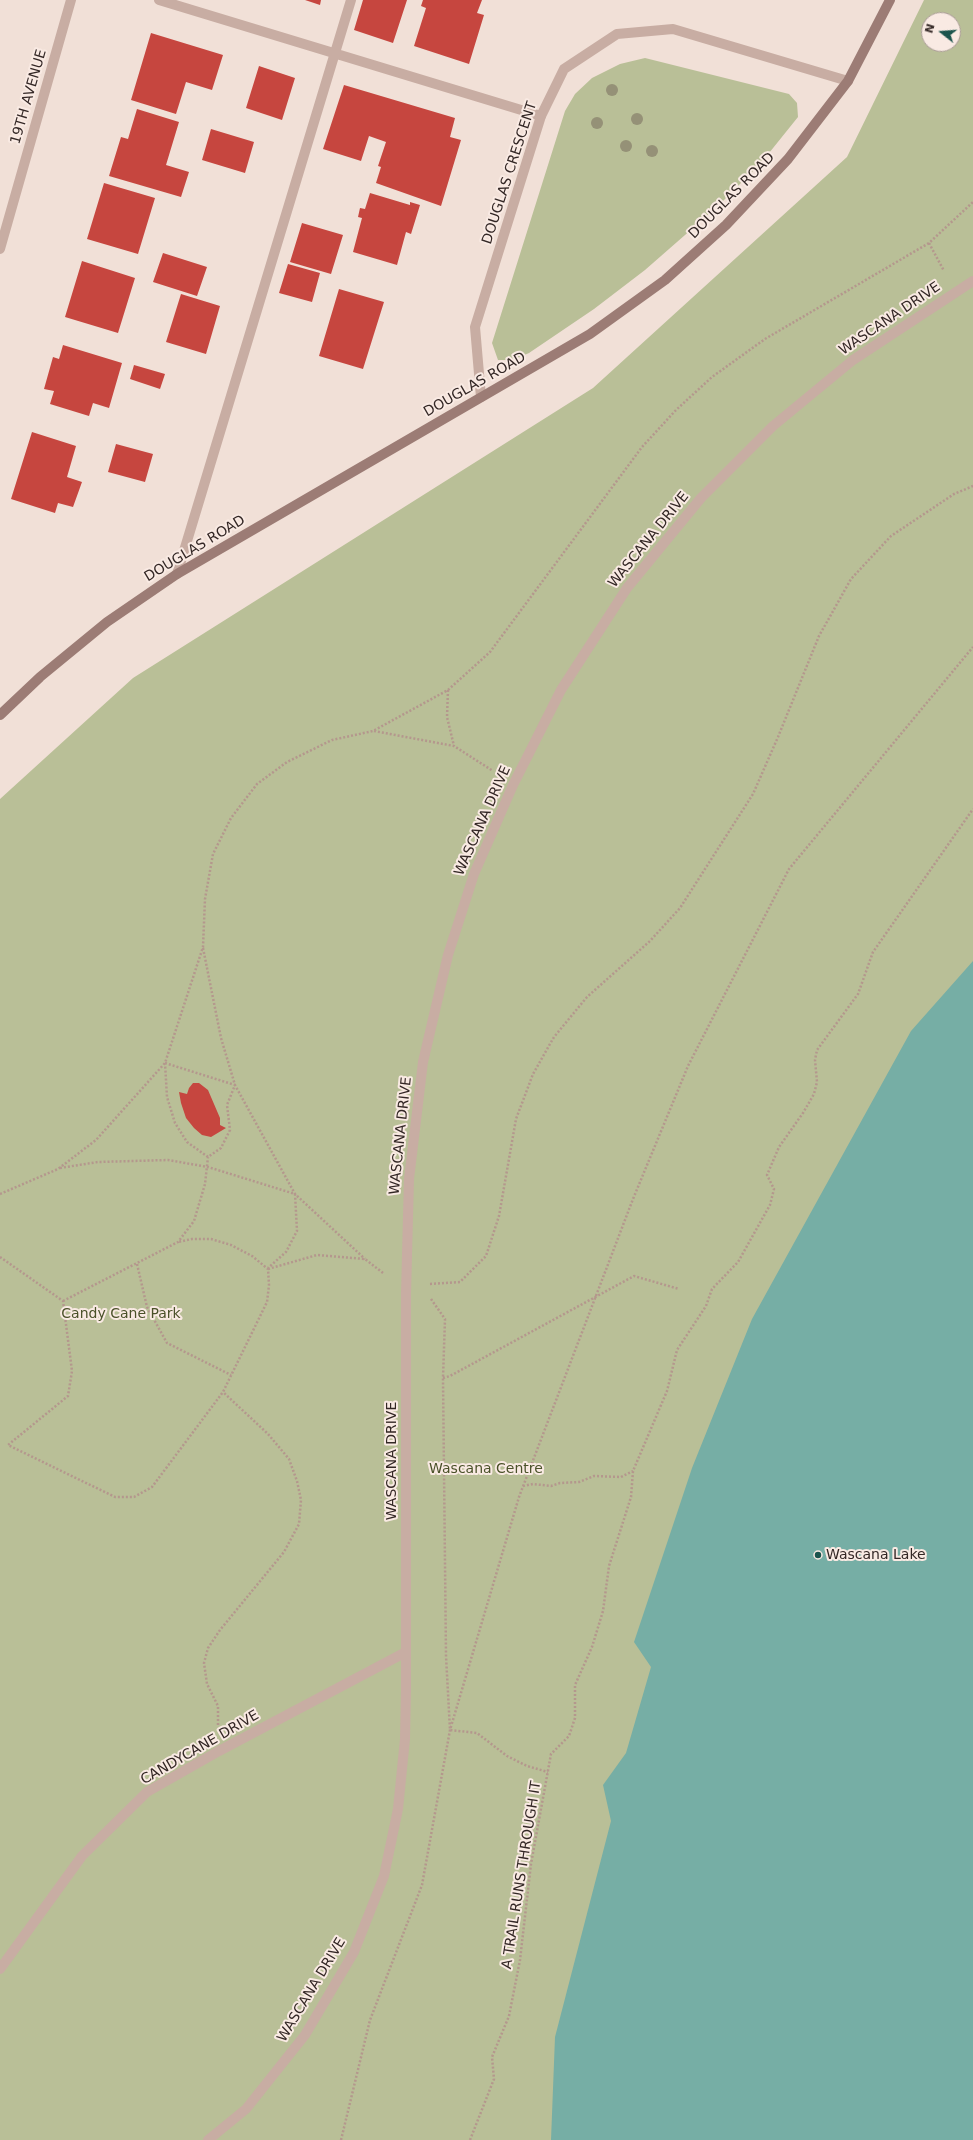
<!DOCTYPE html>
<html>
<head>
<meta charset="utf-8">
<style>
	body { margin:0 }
	#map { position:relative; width:973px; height:2140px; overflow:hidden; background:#f1e0d7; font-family:"DejaVu Sans",sans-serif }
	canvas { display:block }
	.north { position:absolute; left:921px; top:12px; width:40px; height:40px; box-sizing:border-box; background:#f9eae3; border:1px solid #aa9c97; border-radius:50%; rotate:287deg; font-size:11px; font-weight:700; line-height:16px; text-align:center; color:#332725 }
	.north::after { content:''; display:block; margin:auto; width:14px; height:18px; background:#1b544d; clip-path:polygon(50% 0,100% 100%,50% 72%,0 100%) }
</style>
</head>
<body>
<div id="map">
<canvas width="973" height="2140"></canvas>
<div class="north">N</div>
</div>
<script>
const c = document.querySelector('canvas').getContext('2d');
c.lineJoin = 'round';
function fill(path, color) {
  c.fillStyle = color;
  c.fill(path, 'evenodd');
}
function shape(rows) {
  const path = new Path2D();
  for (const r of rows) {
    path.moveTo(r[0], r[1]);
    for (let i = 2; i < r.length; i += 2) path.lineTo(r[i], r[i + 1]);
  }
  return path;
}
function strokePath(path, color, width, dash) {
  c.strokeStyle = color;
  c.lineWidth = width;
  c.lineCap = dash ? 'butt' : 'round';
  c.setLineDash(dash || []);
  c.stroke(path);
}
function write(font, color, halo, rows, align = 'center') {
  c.font = font + ' "DejaVu Sans",sans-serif';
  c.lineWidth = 4;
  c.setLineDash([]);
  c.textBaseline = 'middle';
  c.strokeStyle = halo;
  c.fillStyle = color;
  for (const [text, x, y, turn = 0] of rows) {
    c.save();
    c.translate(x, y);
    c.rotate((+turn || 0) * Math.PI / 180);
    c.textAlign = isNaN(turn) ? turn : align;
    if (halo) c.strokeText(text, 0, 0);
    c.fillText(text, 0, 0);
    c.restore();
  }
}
fill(shape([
	[924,0,973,0,973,2140,0,2140,0,799,133,678,593,388,847,157],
	[929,20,953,20,953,44,929,44],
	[645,58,789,94,797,103,798,117,761,163,717,207,645,270,594,309,529,353,513,360,498,360,492,343,565,111,575,94,592,78,620,64]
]), '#b9bf97');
fill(shape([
	[973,961,973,2140,551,2140,555,2037,611,1821,603,1785,626,1753,651,1667,634,1642,692,1468,752,1319,911,1031]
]), '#76aea5');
fill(shape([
	[305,0,321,0,320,5],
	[363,0,407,0,393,43,354,30],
	[423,0,482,0,477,13,484,15,469,64,414,46,426,8,421,6],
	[151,33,223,55,212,90,186,82,176,114,131,100],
	[259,66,295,78,282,120,246,108],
	[344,85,455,118,450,137,461,140,441,206,376,183,381,167,378,166,386,142,369,136,361,161,323,149],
	[137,109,179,122,166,165,189,172,181,197,109,176,121,137,128,139],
	[211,129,254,142,245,173,202,160],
	[104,183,155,198,138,254,87,239],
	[370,193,410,205,410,202,420,205,411,234,406,232,397,265,353,252,362,218,358,217,360,208,365,209],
	[302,223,343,235,331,274,290,262],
	[163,253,207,267,197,296,153,282],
	[82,261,135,278,118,333,65,317],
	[288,264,320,273,312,302,279,293],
	[339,289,384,302,363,369,319,356],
	[181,294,220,306,206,354,166,342],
	[63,345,122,363,109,408,93,403,89,416,50,404,54,391,44,389,53,357,59,359],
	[134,365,165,374,160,389,130,379],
	[32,432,76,446,67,477,82,482,73,507,58,503,55,513,11,499],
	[116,444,153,454,145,482,108,472],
	[193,1083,199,1083,208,1090,220,1118,220,1125,226,1128,211,1137,202,1135,194,1128,186,1118,181,1103,179,1092,187,1094,189,1088]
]), '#c6463f');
strokePath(shape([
	[929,243,944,271],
	[448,690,447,717,454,746],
	[374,731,454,746,493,771],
	[203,948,221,1038,235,1085,295,1194,365,1259],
	[165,1063,235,1085,227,1105,230,1130,221,1148,208,1157,187,1142,175,1123,167,1097,165,1063],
	[60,1168,98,1162,168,1160,208,1167,295,1194,297,1231,286,1252,268,1268],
	[0,1194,58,1169,96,1140,165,1063,203,947,205,899,213,854,231,818,257,784,287,762,332,740,373,731,448,690,490,652,642,447,676,410,712,377,765,339,929,243,973,202],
	[0,1257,63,1301,72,1371,68,1396,8,1445,115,1497,134,1497,152,1487,223,1392,267,1302,269,1285,268,1269,252,1256,231,1245,211,1239,192,1239,178,1242],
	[137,1264,147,1307,167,1343,231,1375],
	[268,1269,317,1255,365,1259,383,1273],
	[430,1284,460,1282,486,1256,499,1216,516,1119,533,1074,554,1037,587,997,650,941,680,908,753,794,778,737,819,636,851,579,891,536,954,494,973,486],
	[431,1299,445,1319,443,1378,446,1656,450,1730,477,1733,507,1756,527,1766,548,1772],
	[63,1301,178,1242,194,1221,205,1184,208,1157],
	[443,1378,450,1376,634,1276,679,1289],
	[523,1486,533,1484,551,1486,560,1483,579,1482,594,1476,621,1477,633,1471],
	[218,1725,218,1706,207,1684,204,1663,208,1648,220,1630,284,1552,299,1524,301,1500,297,1481,289,1459,268,1434,223,1392],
	[341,2140,370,2020,422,1885,450,1730,519,1497,633,1199,688,1066,789,869,973,647],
	[470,2140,494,2079,492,2057,509,2016,520,1960,531,1864,551,1754,569,1736,575,1718,575,1685,592,1647,603,1611,609,1566,631,1497,633,1471,667,1391,677,1350,706,1306,712,1289,738,1262,770,1205,774,1189,767,1175,779,1147,803,1113,814,1094,817,1082,815,1060,817,1050,858,994,873,952,973,809]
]), '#b4978d', 2.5, [2, 2]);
strokePath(shape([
	[159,0,541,116],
	[177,574,351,0]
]), '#c8ada3', 10);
strokePath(shape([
	[0,249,71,0],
	[481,397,475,327,541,116,564,69,617,34,673,29,848,81],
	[0,1969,82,1856,147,1792,219,1751,406,1652],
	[208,2140,246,2109,305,2035,354,1952,384,1876,398,1809,405,1739,406,1691,406,1293,409,1179,423,1062,448,955,474,874,513,785,561,690,627,588,701,498,773,426,853,360,973,281]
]), '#c8ada3', 10);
strokePath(shape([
	[0,715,40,677,107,622,177,574,590,334,665,280,726,225,788,159,848,81,890,0]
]), '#9c7c75', 10);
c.fillStyle = '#959177';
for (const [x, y] of [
	[612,90],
	[637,119],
	[597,123],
	[626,146],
	[652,151]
]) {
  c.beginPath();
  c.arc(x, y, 6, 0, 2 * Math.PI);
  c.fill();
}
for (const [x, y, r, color] of [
	[818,1555,4,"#1b544d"]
]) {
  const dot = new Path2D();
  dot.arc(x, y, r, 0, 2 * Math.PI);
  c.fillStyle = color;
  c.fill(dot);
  strokePath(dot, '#f9eae3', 1.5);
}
write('14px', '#332725', '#f9eae3', [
	["19TH AVENUE",29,97,-74],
	["DOUGLAS CRESCENT",510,173,-72],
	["DOUGLAS ROAD",732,196,-45],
	["WASCANA DRIVE",890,319,-34],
	["DOUGLAS ROAD",475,385,-30],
	["WASCANA DRIVE",649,540,-51],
	["DOUGLAS ROAD",195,549,-31],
	["WASCANA DRIVE",483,821,-66],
	["WASCANA DRIVE",401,1136,-84],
	["WASCANA DRIVE",392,1461,-90],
	["CANDYCANE DRIVE",200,1748,-30],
	["A TRAIL RUNS THROUGH IT",522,1875,-81],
	["WASCANA DRIVE",312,1990,-59]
]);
write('14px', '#4a5129', '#f9eae3', [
	["Candy Cane Park",121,1314],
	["Wascana Centre",486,1469]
]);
write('14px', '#332725', '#f9eae3', [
	["Wascana Lake",826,1555]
], 'left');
</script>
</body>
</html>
